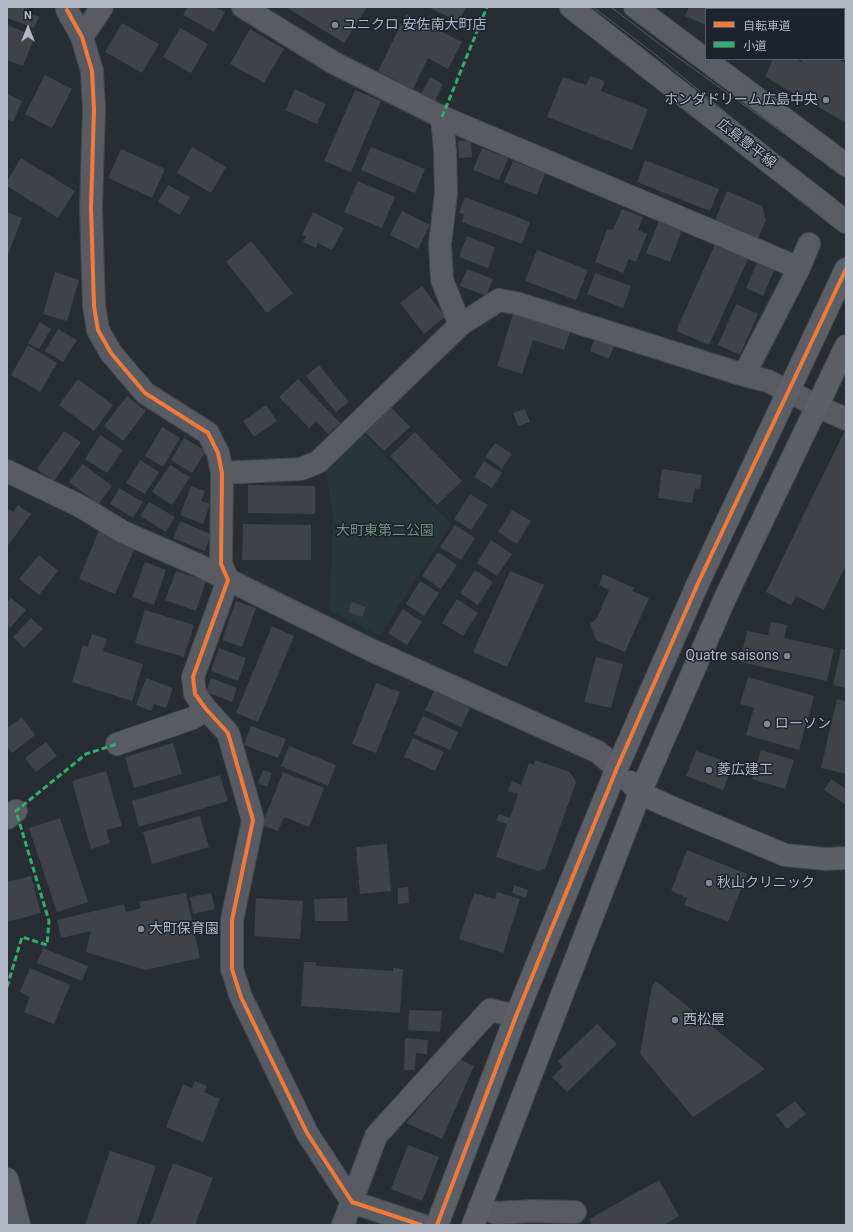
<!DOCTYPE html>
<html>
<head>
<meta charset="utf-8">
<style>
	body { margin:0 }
	#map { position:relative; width:853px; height:1232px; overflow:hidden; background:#282c33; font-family:Roboto,"Noto Sans JP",sans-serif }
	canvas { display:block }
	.frame { position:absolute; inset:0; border:8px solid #b2b8c5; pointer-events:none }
	.legend { position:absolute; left:705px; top:8px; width:140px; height:52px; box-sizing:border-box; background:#1c222e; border:1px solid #585e6a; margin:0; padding:5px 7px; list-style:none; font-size:12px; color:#b2b8c5 }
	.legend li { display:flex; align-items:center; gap:8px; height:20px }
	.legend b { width:20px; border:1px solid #585e6a }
	.north { position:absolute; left:8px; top:8px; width:40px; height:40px; -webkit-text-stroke:3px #1c222e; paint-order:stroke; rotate:0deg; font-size:11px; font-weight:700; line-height:16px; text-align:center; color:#b2b8c5 }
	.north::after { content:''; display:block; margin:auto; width:14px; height:18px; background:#b2b8c5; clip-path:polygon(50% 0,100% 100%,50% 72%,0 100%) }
</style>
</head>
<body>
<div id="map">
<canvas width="853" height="1232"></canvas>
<div class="frame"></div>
<ul class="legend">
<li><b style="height:5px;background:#f17a3a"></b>自転車道</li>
<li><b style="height:5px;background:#2db169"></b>小道</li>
</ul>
<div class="north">N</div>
</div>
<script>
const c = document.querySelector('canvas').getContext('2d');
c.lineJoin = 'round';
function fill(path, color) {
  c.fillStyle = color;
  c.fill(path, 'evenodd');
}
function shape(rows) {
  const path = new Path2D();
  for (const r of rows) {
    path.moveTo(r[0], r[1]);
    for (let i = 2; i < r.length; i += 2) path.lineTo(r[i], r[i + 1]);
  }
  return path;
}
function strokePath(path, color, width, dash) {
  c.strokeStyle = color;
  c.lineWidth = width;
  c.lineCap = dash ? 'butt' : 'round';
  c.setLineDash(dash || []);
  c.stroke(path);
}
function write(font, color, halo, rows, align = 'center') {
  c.font = font + ' Roboto,"Noto Sans JP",sans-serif';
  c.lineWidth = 3;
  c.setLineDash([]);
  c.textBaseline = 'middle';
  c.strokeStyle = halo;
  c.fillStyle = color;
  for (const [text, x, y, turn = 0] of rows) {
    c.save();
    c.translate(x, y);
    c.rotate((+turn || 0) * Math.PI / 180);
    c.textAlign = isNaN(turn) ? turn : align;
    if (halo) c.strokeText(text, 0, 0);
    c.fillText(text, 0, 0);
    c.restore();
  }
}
fill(shape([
	[362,432,451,524,380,636,330,611,333,513,324,465]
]), '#263639');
fill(shape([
	[7,7,28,7,26,12,39,17,34,28,7,18],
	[188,7,215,7,225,12,214,32,183,15],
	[286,7,367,7,344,43],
	[428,7,466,7,459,22],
	[689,7,771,7,770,9,706,9,706,25,685,16],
	[406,14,462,42,448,69,428,58,413,89,378,71],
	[122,23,159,44,142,73,105,52],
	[7,25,35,36,23,66,7,60],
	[180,28,208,44,191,73,163,57],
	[250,29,284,49,264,83,230,64],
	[773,59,796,59,801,62,803,59,838,59,846,63,846,123,765,77],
	[45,75,72,89,52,128,25,114],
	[590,76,605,81,601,91,648,109,632,150,547,117,563,77,586,85],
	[430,77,443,84,435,101,421,94],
	[295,89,326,104,317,124,285,110],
	[355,90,381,101,351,172,324,161],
	[7,94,22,101,13,122,7,119],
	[471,140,472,157,459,158,458,141],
	[192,147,226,167,211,193,177,173],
	[371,147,425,169,415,193,361,170],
	[482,148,508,158,499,180,473,170],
	[121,149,165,169,152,198,108,178],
	[21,158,75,191,58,218,7,186,7,181],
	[645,160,719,189,710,211,637,182],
	[513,161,545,173,537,195,504,182],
	[358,181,395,197,382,228,344,212],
	[168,185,190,197,180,215,158,202],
	[727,191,762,206,766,220,758,238,715,220],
	[465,197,530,222,522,244,462,222,464,214,459,213],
	[622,209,643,217,638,230,647,234,636,262,629,259,623,273,595,262,607,229,613,230],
	[402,211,430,225,418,249,390,235],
	[7,212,22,218,7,257],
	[313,212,344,228,332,250,318,243,316,248,303,242,306,236,302,235],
	[661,216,684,225,670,262,646,253],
	[467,236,495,247,488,268,459,257],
	[251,241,293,293,267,313,226,262],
	[715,244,748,259,709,345,676,331],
	[537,250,588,270,576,300,525,281],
	[758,261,775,268,763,296,746,288],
	[467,269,493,279,486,296,460,286],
	[55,272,79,280,67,321,43,314],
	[595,273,631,286,623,308,587,294],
	[422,286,445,317,424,334,400,303],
	[736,304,758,314,740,355,718,345],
	[514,311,571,329,564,350,533,340,522,374,497,366],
	[40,322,51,329,39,349,28,343],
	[58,329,77,340,63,362,45,351],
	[596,335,615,342,609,359,590,351],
	[28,345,57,363,40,392,11,375],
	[319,365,349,402,336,412,306,376],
	[78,379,113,405,94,431,59,405],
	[298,379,340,423,328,434,316,421,309,428,279,397],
	[127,396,146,411,123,441,104,426],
	[266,405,277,421,254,437,243,421],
	[391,407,410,427,384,451,365,432],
	[525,409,530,422,518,426,513,413],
	[162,427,180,438,163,467,145,456],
	[846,428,846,565,824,610,796,596,791,605,766,592],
	[64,431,81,442,54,481,37,469],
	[415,432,462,481,437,505,390,456],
	[100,435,123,450,107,473,85,459],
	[184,438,206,451,192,473,171,460],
	[495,443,512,454,502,468,485,457],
	[140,460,159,472,145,494,126,483],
	[484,461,502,473,492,488,474,477],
	[83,464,112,486,99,504,69,482],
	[170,465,190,477,172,505,152,492],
	[662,469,702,475,700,489,695,488,692,503,658,498],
	[248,485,315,486,315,514,248,513],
	[191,486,205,491,201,501,210,504,203,524,180,515],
	[119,488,143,502,133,518,110,504],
	[470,494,488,505,471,530,454,519],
	[149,502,175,517,166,532,140,516],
	[18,505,31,514,7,547,7,508,13,512],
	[512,510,531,521,517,544,498,532],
	[180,521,211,534,205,551,173,538],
	[243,524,311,525,311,560,242,560],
	[455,525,475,538,461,560,440,547],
	[100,528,137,543,115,594,79,579],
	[491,540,512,554,497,576,477,563],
	[438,552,457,565,441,589,422,576],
	[39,555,58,571,39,595,19,579],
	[145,562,166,570,154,605,132,597],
	[475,570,493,582,478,605,460,593],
	[176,571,206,581,196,611,165,600],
	[510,571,544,585,507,667,473,652],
	[603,574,634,588,632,591,649,598,625,652,596,640,590,624,597,618,609,590,599,585],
	[420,581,439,593,424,616,406,604],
	[11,598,26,610,10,628,7,625,7,603],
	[457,599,478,613,463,636,442,623],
	[236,601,256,608,242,647,222,640],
	[352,602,366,607,362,617,348,612],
	[403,609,422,622,407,645,388,633],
	[145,610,194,625,184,657,135,643],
	[31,618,43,629,24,648,13,637],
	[771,622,787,625,784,638,834,649,827,681,740,662,747,631,768,635],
	[272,626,294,636,258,722,236,713],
	[92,634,107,639,103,651,143,664,132,701,72,682,83,645,88,647],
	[219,648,246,658,238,681,211,671],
	[841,649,846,650,846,688,833,685],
	[596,657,623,664,611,708,584,702],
	[748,677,814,696,799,750,746,735,754,708,740,704],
	[146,678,173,688,166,708,154,704,151,711,136,705],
	[211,678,237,688,232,702,206,692],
	[376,683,400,692,376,753,352,744],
	[434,691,470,708,461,727,425,710],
	[837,699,846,701,846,774,821,768],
	[423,716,458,732,450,750,414,734],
	[22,717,35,735,12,753,7,746,7,728],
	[251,726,286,739,278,758,244,745],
	[413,738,444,752,435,771,404,757],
	[46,742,57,756,36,772,25,758],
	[173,743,182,774,134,788,125,757],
	[289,746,336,765,328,786,281,766],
	[761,750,794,760,785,789,752,779],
	[696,751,733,764,723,790,686,776],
	[535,760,570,772,576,782,545,869,538,871,496,857,507,824,496,820,499,814,510,818,518,794,508,791,512,781,521,785,529,763,534,765],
	[263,770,272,773,267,787,258,783],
	[106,771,122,826,106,830,110,843,91,849,72,781],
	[283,772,324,788,309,827,284,817,278,831,262,825],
	[220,775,228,801,139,827,132,801],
	[831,779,846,789,846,805,824,790],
	[200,816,209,847,152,864,143,832],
	[60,818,88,902,57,912,29,828],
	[387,844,391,891,360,894,356,847],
	[687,850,747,874,728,922,684,905,687,898,671,891],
	[31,876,41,913,7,922,7,882],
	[514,885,528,890,526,898,512,893],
	[408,887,409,903,398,904,398,888],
	[497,892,520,899,503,953,459,939,474,893,495,899],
	[186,893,200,958,145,970,86,952,91,931,61,938,57,920,124,904,126,912,141,908,139,902],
	[211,893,215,909,193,914,190,897],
	[256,898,303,901,300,939,254,936],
	[347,898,348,921,315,921,314,899],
	[43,948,88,966,82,981,37,963],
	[304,962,316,962,316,966,393,971,393,968,403,969,400,1013,301,1006],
	[30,968,70,985,54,1024,24,1012,30,997,20,992],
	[656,981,765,1069,693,1117,640,1054,652,986],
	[409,1010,442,1011,440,1032,408,1030],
	[597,1024,617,1044,567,1092,552,1077,563,1067,558,1061],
	[405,1038,428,1040,427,1054,416,1053,415,1070,404,1070],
	[461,1060,474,1066,442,1139,406,1123],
	[195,1081,207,1086,204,1092,220,1099,203,1142,166,1127,183,1084,192,1088],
	[795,1101,806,1114,787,1129,776,1115],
	[408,1145,439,1157,422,1201,391,1189],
	[110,1151,156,1166,136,1225,85,1225],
	[173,1163,213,1178,195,1225,150,1225],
	[659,1180,679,1216,664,1225,592,1225,589,1219]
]), '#3f4348');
const street = shape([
	[243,7,334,63,442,117,799,268],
	[67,10,82,37,92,71,94,109,91,208,94,306,98,330,111,353,145,393,208,433,218,453,222,473,221,564,228,580,193,677,195,694,206,709,228,733,253,820,232,920,232,969,241,997,307,1133,352,1202,421,1225],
	[82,37,102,7],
	[442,117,445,151,446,193,440,244,442,280,460,325],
	[744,375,799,268,809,244],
	[7,471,80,506,123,532,196,564,371,650,598,752,617,768],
	[222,473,301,469,318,462,460,325,499,300,516,303,744,375,768,381,817,406,846,419],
	[117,744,193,718,206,709],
	[7,818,16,811],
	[479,1208,497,1213,532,1211,575,1212],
	[343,1225,376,1136,490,1010,516,1016]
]);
const secondary = shape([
	[630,782,640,793,668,806,785,855,826,859,846,858],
	[437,1225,516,1016,617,768,699,581,846,269],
	[473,1225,640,793,726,596,846,346]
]);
const primary = shape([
	[571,7,846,222],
	[635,7,846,165],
	[7,1179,19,1225]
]);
strokePath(street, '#44474c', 24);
strokePath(secondary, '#44474c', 24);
strokePath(primary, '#464950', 24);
strokePath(street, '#585b62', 22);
strokePath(secondary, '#5c5f66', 22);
strokePath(primary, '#5a5d64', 22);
strokePath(shape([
	[593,7,656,55,846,212],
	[611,7,662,46,846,178]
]), '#575a5f', 1);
strokePath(shape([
	[442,117,487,7],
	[7,987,22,937,47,945,49,921,16,811,86,754,117,744]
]), '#2db169', 3, [6, 3]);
strokePath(shape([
	[67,10,82,37,92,71,94,109,91,208,94,306,98,330,111,353,145,393,208,433,218,453,222,473,221,564,228,580,193,677,195,694,206,709,228,733,253,820,232,920,232,969,241,997,307,1133,352,1202,421,1225],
	[437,1225,516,1016,617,768,699,581,846,269]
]), '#f17a3a', 4);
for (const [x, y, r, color] of [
	[335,25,4,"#828792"],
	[826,100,4,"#828792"],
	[787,656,4,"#828792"],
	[767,724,4,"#828792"],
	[709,770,4,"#828792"],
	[709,883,4,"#828792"],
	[141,929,4,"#828792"],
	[675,1020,4,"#828792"]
]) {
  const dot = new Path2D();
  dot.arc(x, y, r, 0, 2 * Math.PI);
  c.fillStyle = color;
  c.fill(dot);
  strokePath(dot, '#1c222e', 1.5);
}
write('14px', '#b2b8c5', '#1c222e', [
	["ユニクロ 安佐南大町店",343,25],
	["ホンダドリーム広島中央",818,100,"right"],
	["Quatre saisons",779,656,"right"],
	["ローソン",775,724],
	["菱広建工",717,770],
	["秋山クリニック",717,883],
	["大町保育園",149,929],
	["西松屋",683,1020]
], 'left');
write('14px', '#b2b8c5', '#1c222e', [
	["広島豊平線",746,144,38]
]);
write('14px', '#6b9477', '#1c222e', [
	["大町東第二公園",385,531]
]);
</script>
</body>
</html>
